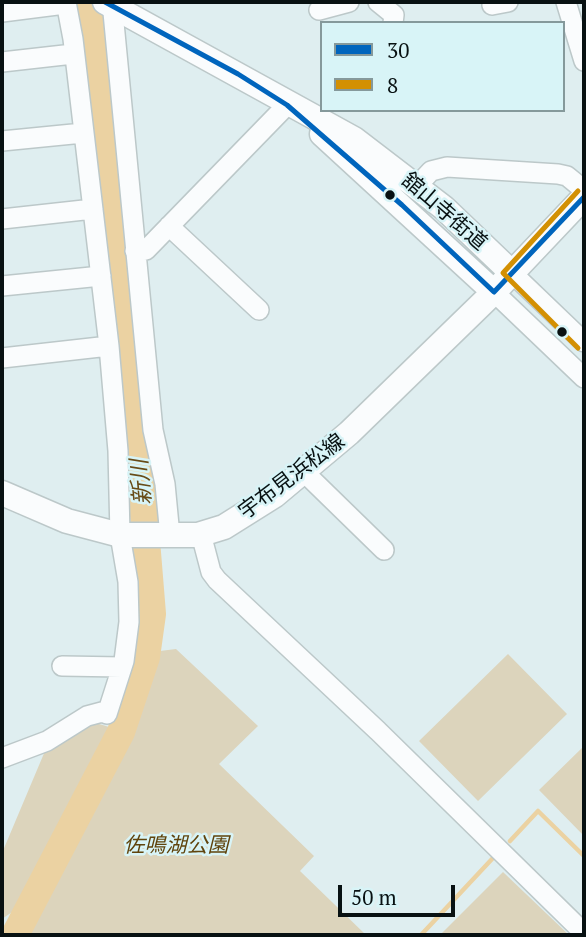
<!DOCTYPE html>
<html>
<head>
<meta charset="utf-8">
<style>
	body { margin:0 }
	#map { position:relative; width:586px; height:937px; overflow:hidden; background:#dfeef0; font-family:"PT Serif",serif }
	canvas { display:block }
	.frame { position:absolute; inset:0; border:4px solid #081112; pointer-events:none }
	.legend { position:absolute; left:320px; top:21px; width:245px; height:91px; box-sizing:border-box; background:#d8f4f7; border:2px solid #85999b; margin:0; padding:9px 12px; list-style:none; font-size:21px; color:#081112 }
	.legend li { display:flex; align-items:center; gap:14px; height:35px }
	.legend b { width:35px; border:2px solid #85999b }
	.scale { position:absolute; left:338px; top:885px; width:117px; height:32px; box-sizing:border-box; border:4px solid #081112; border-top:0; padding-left:9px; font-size:21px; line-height:24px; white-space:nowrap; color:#081112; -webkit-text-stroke:5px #d8f4f7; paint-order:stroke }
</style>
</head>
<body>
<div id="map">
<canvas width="586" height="937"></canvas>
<div class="frame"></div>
<ul class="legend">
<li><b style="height:9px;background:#0065bd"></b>30</li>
<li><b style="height:9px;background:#d39003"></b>8</li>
</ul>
<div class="scale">50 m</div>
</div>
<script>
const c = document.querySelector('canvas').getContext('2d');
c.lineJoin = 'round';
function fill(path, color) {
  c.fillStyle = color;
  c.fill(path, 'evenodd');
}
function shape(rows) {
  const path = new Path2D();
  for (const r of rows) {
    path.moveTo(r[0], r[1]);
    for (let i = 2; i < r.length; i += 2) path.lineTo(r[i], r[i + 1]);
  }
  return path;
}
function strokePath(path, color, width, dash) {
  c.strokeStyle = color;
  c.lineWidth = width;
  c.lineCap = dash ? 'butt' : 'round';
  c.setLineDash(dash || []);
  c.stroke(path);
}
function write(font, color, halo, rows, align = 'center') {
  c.font = font + ' "PT Serif","Noto Sans JP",serif';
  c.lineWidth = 5;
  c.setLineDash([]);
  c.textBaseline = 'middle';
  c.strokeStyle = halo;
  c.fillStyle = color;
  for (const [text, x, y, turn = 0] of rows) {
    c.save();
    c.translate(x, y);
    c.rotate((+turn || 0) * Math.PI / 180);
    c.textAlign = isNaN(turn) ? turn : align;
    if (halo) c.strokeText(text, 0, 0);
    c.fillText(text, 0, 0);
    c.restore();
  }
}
fill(shape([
	[176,649,258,726,219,764,314,856,300,871,366,935,15,935,98,804,134,734,160,651],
	[508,654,567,714,478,801,419,741],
	[89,721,116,729,15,910,2,919,2,853,45,751],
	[584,746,584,836,539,790],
	[503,872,569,935,440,935]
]), '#dcd4bc');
strokePath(shape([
	[510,841,538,811,584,856],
	[421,935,492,859]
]), '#ebd2a2', 4.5);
strokePath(shape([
	[15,935,121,732,146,657,152,614,130,344,88,2]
]), '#ebd2a2', 28);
const minor = shape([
	[112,2,153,430,165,484,170,536],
	[378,2,394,15,393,23],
	[566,2,584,61],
	[492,5,508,2],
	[319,10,349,2],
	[2,12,65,4],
	[2,62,73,54],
	[2,141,83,133],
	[416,187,431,171,447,167,558,174,567,176,584,190],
	[2,219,93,209],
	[169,226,259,310],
	[135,251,146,250,287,105],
	[512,273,584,342],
	[2,286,101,276],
	[494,292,584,378],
	[2,358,109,346],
	[304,472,384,550],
	[201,534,211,572,217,580,378,731,584,933],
	[62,666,122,667],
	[2,758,47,741,87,716,102,712,107,714,124,661,129,622,128,582,120,535,118,451,109,346,73,39,66,2]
]);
const major = shape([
	[105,2,354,139,444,208,512,273],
	[322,134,494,292],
	[2,493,67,521,120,535,198,535,224,527,275,495,349,433,494,292,584,197]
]);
strokePath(minor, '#bcc8c9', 22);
strokePath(major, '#bcc8c9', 27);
strokePath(minor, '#fafcfd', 19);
strokePath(major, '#fafcfd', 24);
strokePath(shape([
	[105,2,238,74,287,105,402,205,494,292,584,197]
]), '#0065bd', 5);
strokePath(shape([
	[578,191,503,273,578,348]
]), '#d39003', 5);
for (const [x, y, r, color] of [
	[390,195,6,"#081112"],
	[562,332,6,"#081112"]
]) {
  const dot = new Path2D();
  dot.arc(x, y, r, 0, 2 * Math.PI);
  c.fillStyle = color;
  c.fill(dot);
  strokePath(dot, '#d8f4f7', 2.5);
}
write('21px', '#081112', '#d8f4f7', [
	["舘山寺街道",444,212,41],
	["宇布見浜松線",292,477,-37]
]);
write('italic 21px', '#60440d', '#d8f4f7', [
	["佐鳴湖公園",176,846]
]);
write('italic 23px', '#684b17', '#d8f4f7', [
	["新川",142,482,-95]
]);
</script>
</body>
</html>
